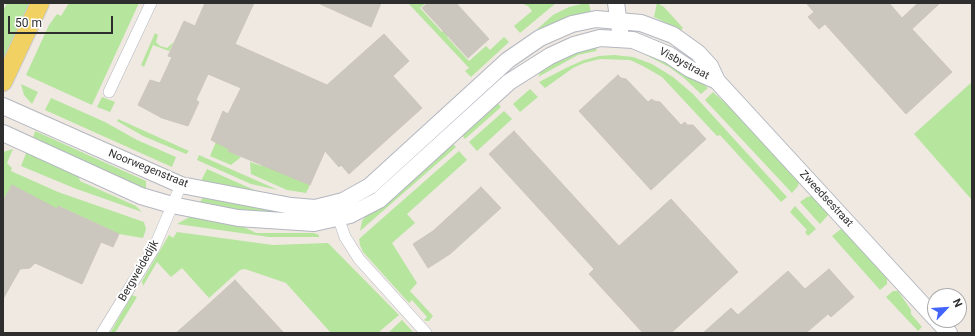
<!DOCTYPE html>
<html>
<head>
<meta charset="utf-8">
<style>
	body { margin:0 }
	#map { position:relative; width:975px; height:336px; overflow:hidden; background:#efe9e1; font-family:Roboto,sans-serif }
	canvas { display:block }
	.frame { position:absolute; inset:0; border:4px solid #2e2e2e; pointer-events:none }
	.north { position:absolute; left:927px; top:288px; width:40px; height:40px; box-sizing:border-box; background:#fff; border:1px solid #ababab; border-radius:50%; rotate:65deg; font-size:11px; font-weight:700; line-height:16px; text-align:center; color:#2e2e2e }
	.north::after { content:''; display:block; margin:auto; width:14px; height:18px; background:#4264fb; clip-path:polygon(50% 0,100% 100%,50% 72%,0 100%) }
	.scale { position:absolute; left:8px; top:16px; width:105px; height:18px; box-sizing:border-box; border:2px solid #2e2e2e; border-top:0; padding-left:5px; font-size:12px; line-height:14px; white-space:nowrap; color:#2e2e2e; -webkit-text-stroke:3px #fff; paint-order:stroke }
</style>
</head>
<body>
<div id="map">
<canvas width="975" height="336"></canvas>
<div class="frame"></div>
<div class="north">N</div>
<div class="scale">50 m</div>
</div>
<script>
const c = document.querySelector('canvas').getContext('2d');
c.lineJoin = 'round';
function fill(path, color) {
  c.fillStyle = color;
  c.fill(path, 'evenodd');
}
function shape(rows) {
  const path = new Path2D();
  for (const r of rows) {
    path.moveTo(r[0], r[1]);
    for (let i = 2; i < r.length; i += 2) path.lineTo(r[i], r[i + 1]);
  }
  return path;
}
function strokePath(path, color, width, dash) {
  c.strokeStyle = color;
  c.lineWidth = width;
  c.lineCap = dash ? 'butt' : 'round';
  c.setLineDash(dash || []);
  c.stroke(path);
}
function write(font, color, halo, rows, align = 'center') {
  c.font = font + ' Roboto,sans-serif';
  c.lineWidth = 4;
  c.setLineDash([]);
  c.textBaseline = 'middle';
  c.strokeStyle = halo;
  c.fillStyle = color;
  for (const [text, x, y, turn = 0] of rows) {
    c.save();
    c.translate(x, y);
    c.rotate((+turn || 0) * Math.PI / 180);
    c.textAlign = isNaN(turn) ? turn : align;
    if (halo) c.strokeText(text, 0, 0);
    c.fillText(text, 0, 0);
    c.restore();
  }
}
fill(shape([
	[7,3,34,3,3,63,3,11],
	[69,3,139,3,92,105,26,75,49,25,57,14,61,16],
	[408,3,426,3,420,8,442,32,464,12,468,17,447,37,469,61,486,46,490,50,504,37,509,42,471,77,465,71,469,68],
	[521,3,556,3,520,33,514,26,532,11,528,6],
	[586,3,589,4,591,12,526,39,553,15,569,7],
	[657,3,664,7,683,28,681,30,654,17],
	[155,33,158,35,156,42,160,46,167,48,174,42,169,51,153,45,144,67,141,65],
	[598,44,596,51,578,55,538,77,543,67],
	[646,48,698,79,708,88,701,94,684,78,669,67,644,54],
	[614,55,633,57,652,64,673,77,693,94,787,197,781,202,720,135,717,136,662,77,643,66,630,60,600,59,584,63,573,68,545,88,539,82,568,67,584,60,599,56],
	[972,82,972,200,914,134],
	[21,84,38,92,32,104,24,95],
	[530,89,538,97,520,112,513,104],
	[713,92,760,134,799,182,798,186,792,193,705,100],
	[102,97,115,102,110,112,97,107],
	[51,98,105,122,137,140,176,157,172,167,45,110],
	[496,101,501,107,465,139,461,134],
	[504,111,512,119,477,151,469,142],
	[118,119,189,151,186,154,143,136,117,121],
	[35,131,146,181,146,188,143,191,90,169,33,138],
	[450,141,456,147,360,231,362,221,369,212],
	[216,142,229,149,228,151,241,157,231,165,210,156],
	[13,149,7,163,12,168,11,171,58,192,144,222,146,229,143,238,119,234,59,206,56,210,12,185,3,201,3,152],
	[27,151,77,172,80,181,136,206,142,212,74,188,21,166],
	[459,151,467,160,407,214,415,223,392,243,417,283,410,291,433,316,429,321,426,321,424,320,427,317,412,300,409,303,363,252,360,245,359,239],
	[199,155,278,190,251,184,197,160],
	[250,162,262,166,264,164,310,185,306,193,287,190,251,174],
	[207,169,252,189,267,194,201,181],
	[205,196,285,212,308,220,200,205,201,200],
	[812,196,818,198,829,214,820,224,800,202,807,197],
	[795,206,816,229,808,236,805,232,807,230,790,212],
	[193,215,234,222,256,233,314,233,319,235,319,237,269,237,177,224],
	[841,229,846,229,887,275,887,284,880,290,832,236],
	[177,232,273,245,328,243,399,315,380,331,381,333,331,333,286,283,245,269,240,270,209,298,182,268,171,277,157,262,143,286,142,281,169,235,173,238],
	[893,291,898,291,911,310,911,314,922,327,918,331,886,297],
	[132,295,137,297,115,333,110,333],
	[402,320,414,333,388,333]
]), '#b6e59e');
const building = shape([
	[205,3,254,3,235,44,327,85,384,34,409,61,393,76,422,108,349,174,341,165,339,167,325,151,310,185,228,151,229,149,211,140,223,111,228,114,241,88,208,74,196,100,199,102,188,126,162,118,138,105,150,80,160,83,172,57,168,56,184,21,195,26,205,3],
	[318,3,381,3,371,27,318,3],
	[428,3,456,3,489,39,468,58,422,8,428,3],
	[806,3,889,3,902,18,918,3,940,3,912,29,952,72,906,114,825,24,819,29,808,17,814,12,806,3],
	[618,75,621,78,626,79,648,102,652,99,654,101,660,102,681,125,685,122,687,125,693,125,706,139,651,190,579,111,618,75],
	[514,131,619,246,671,199,738,272,671,333,643,333,589,274,594,269,489,154,514,131],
	[12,185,57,209,58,206,119,234,113,247,101,242,82,284,35,263,30,268,20,269,3,299,3,201,12,185],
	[481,187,501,208,450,254,428,268,413,244,433,231,481,187],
	[829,269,854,297,831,317,828,314,806,333,703,333,731,308,738,315,788,271,805,289,829,269],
	[235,280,284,333,176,333,211,302,235,280]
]);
fill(building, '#cbc7bf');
strokePath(building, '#cbc5ba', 1);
const street = shape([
	[109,92,151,3],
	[336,211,345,237,359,259,426,333],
	[102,333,154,248,181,185]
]);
const secondary = shape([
	[616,3,620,31],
	[3,106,181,185,291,206,315,208,343,201,370,186,508,60,540,38,572,24,596,19,641,23,673,35,698,53,710,66,717,81,935,318],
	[3,133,141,196,172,205,238,218,314,223,350,215,379,200,509,82,550,56,574,45,600,38,633,40,669,55,690,69,717,81],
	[937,320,949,333]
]);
const primary = shape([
	[3,82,40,3]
]);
strokePath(street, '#b4b7c1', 12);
strokePath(secondary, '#b4b7c1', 18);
strokePath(primary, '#c9c9c9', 20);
strokePath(street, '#fff', 11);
strokePath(secondary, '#fff', 16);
strokePath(primary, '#f2d163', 18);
write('11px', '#2e2e2e', '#fff', [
	["Visbystraat",684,64,28],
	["Noorwegenstraat",148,169,22],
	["Zweedsestraat",826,199,47],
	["Bergweidedijk",139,271,-60]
]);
</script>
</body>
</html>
